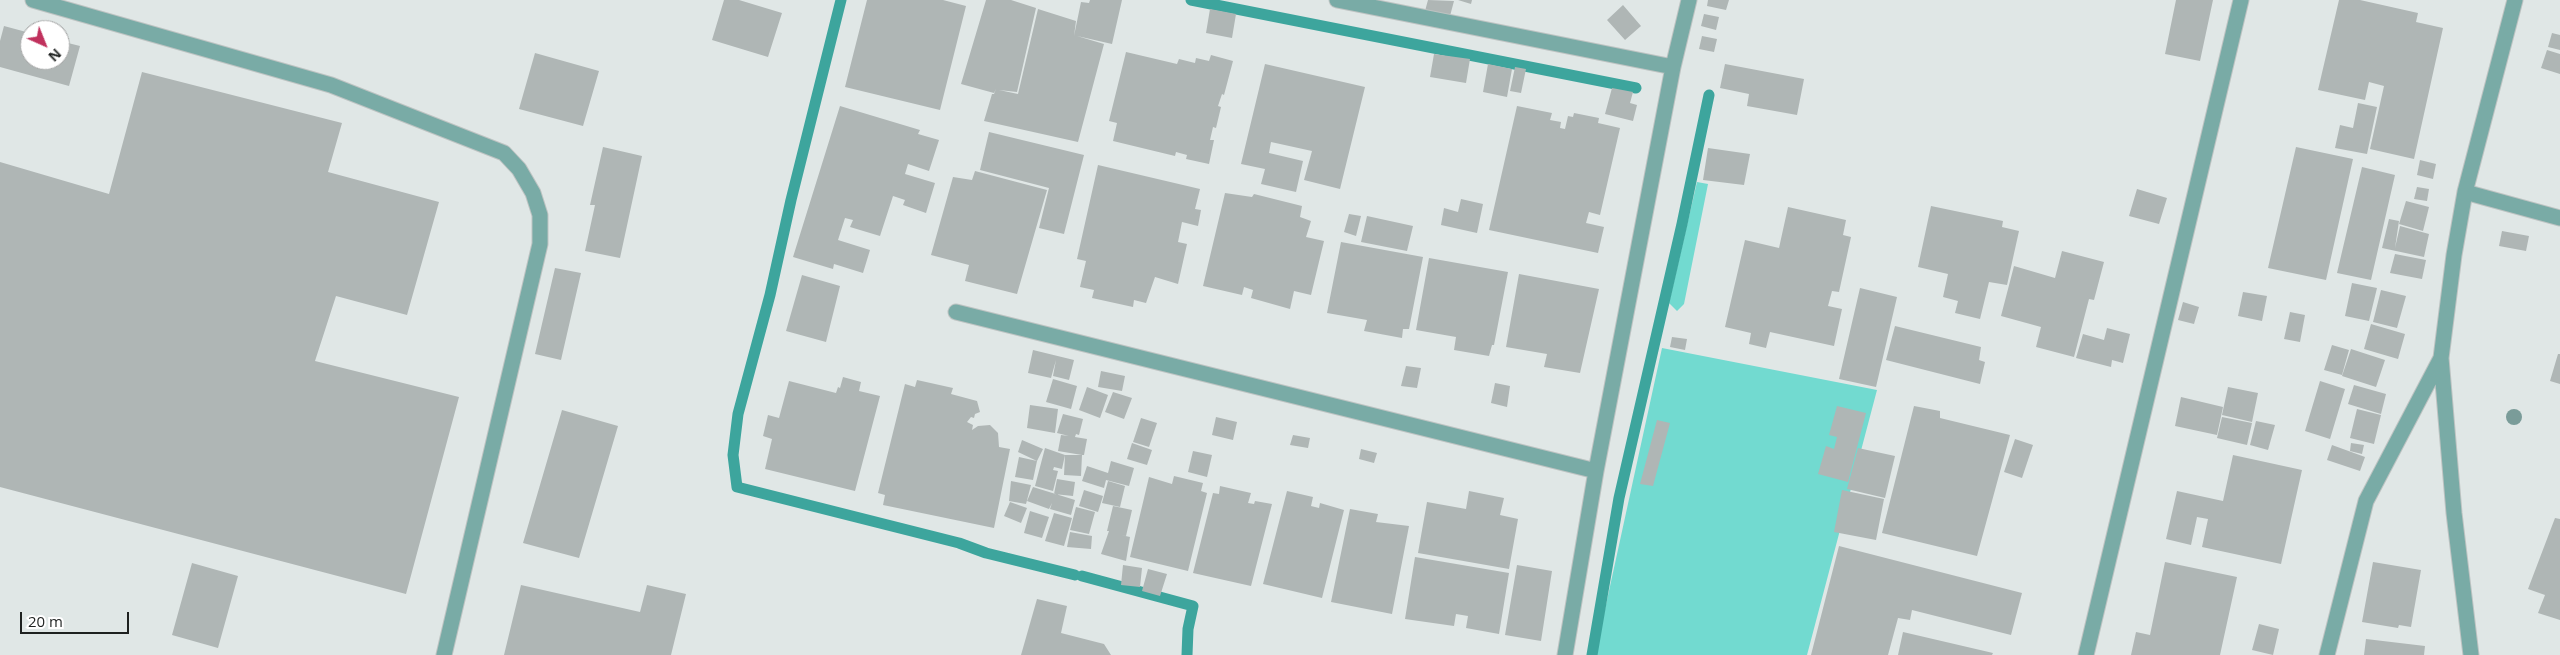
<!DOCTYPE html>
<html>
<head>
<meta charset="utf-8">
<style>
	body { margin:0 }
	#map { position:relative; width:2560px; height:655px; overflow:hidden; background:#e0e7e6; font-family:"Open Sans",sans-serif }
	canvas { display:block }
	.north { position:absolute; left:20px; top:20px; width:50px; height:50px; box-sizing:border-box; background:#fff; border:1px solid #a5a6a6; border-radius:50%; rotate:136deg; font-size:14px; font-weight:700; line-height:20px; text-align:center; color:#1e2120 }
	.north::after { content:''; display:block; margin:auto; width:18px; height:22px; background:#c0315d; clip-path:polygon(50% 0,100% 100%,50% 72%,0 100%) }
	.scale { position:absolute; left:20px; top:612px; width:109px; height:22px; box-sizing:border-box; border:2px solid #1e2120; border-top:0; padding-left:6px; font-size:15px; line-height:18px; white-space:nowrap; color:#1e2120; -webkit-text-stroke:4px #fff; paint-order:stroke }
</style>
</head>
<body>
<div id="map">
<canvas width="2560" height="655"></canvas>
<div class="north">N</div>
<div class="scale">20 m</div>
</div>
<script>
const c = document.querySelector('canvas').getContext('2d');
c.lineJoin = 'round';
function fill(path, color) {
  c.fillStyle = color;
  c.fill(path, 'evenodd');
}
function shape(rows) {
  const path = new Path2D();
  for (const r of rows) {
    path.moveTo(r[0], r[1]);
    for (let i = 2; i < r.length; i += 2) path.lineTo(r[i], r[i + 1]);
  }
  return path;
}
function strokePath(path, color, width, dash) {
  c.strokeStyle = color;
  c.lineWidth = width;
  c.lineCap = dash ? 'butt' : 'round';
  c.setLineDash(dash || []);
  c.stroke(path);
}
fill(shape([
	[1697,182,1708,184,1684,304,1677,311,1669,303],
	[1662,348,1877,390,1807,655,1595,655]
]), '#72dad0');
strokePath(shape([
	[841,0,791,200,770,295,738,414,733,455,737,487,959,543,986,553,1075,575],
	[1191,0,1636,88],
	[1082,576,1193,606,1188,629,1187,655],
	[1592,655,1619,498,1682,224,1709,95]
]), '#3da59d', 11);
fill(shape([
	[724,0,739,0,782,13,768,57,712,40],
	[867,0,943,0,966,6,940,110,845,87],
	[986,0,1011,0,1036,8,1017,92,999,90,1018,94,1038,9,1076,21,1074,36,1081,2,1089,3,1090,0,1122,0,1112,44,1077,36,1104,44,1078,142,984,121,992,94,994,94,996,89,994,93,961,84],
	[1428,0,1454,1,1450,16,1425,11],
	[1458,0,1472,0,1471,4],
	[1708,0,1729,0,1726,10,1707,6],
	[2176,0,2213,0,2200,61,2165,54],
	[2339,0,2360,0,2418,13,2416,22,2443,28,2414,159,2370,149,2384,86,2369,82,2365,100,2318,90],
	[1623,5,1641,26,1625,40,1607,20],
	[1210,9,1236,14,1232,38,1206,33],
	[1704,14,1719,17,1716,30,1701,26],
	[4,26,30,33,30,60,60,60,60,41,80,46,69,86,0,67,0,41],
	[2552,33,2560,35,2560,50,2548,47],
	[1702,36,1717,39,1714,52,1699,49],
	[2547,50,2560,54,2560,74,2541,68],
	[1126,52,1177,64,1179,59,1195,63,1196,58,1209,61,1211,55,1233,61,1224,95,1222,94,1218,106,1221,107,1216,128,1213,127,1210,140,1214,140,1209,164,1186,159,1187,155,1176,152,1175,156,1113,141,1117,123,1109,121],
	[535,53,599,71,583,126,519,109],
	[1434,54,1470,59,1466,83,1430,77],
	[1265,64,1365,87,1340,189,1304,180,1312,151,1271,142,1269,153,1303,161,1296,192,1261,184,1265,169,1241,164],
	[1488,64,1512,69,1507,97,1483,92],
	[1725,64,1804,79,1797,115,1747,106,1749,94,1720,88],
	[1515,67,1526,69,1521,93,1510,91],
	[142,72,342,123,328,172,439,202,407,315,336,296,315,361,459,397,406,594,0,487,0,162,109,194],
	[1612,88,1633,92,1630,103,1637,105,1633,121,1605,114],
	[2358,103,2377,107,2367,154,2335,148,2340,125,2353,128],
	[840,106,920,130,918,134,939,140,929,171,908,164,905,174,935,183,926,213,903,205,905,200,893,196,880,236,850,227,853,220,845,218,838,240,870,250,863,273,834,264,833,269,793,257],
	[1517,106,1552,113,1550,120,1561,122,1560,128,1565,129,1568,116,1573,117,1574,113,1599,118,1598,123,1620,128,1600,215,1589,212,1586,223,1604,227,1598,253,1489,230],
	[989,132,1084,155,1064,234,1039,228,1049,188,980,170],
	[603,147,642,156,620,258,585,251,595,205,590,205],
	[2296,147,2353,159,2326,280,2268,268],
	[1708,148,1750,154,1744,185,1703,180],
	[2420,160,2436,164,2433,179,2417,175],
	[1098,165,1200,189,1195,209,1201,210,1198,226,1182,222,1178,242,1187,244,1178,284,1155,277,1146,303,1134,300,1133,307,1092,298,1094,290,1080,287,1086,261,1077,259],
	[2362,167,2395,175,2371,280,2337,273],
	[975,171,1047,190,1017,294,965,281,969,265,931,255,953,177,972,180],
	[2417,187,2429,189,2427,201,2414,199],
	[2137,189,2167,198,2159,224,2129,216],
	[1225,193,1252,197,1254,194,1302,206,1300,217,1311,221,1306,237,1324,241,1311,295,1294,291,1290,309,1251,298,1253,290,1244,287,1242,295,1203,286],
	[1461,199,1483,204,1477,233,1441,225,1444,208,1458,212],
	[2406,201,2429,207,2423,231,2399,224],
	[1931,206,2003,221,2002,227,2019,231,2007,285,1989,282,1980,319,1955,313,1958,301,1943,297,1948,274,1918,267],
	[1788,207,1846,220,1843,235,1851,237,1839,292,1832,291,1828,306,1842,309,1834,346,1770,332,1766,348,1749,344,1751,333,1725,327,1745,240,1779,248],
	[1349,214,1361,216,1356,236,1344,232],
	[1367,216,1413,226,1407,251,1361,242],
	[2389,219,2399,221,2395,248,2400,226,2429,234,2424,257,2382,248],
	[2502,231,2529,236,2526,251,2499,246],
	[1341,242,1423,257,1409,329,1403,329,1402,338,1364,331,1367,320,1327,313],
	[2062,251,2104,262,2094,300,2089,299,2074,357,2036,347,2041,327,2001,316,2014,266,2055,278],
	[2395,254,2426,260,2422,279,2390,273],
	[1429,258,1508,272,1494,345,1492,345,1489,356,1454,350,1456,337,1416,330],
	[555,268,581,273,561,360,535,354],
	[1519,274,1599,289,1580,373,1544,367,1547,354,1506,347],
	[802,275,840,286,826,342,786,331],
	[2352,283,2377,288,2369,321,2345,316],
	[1860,288,1897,297,1876,387,1839,379],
	[2381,290,2406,296,2397,328,2373,322],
	[2243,292,2267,296,2262,321,2238,316],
	[2183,302,2199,307,2194,324,2178,320],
	[2290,312,2305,315,2300,342,2284,339],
	[2371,324,2405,334,2398,359,2364,349],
	[1895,326,1981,347,1979,360,1985,362,1980,384,1886,360],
	[2107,328,2130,334,2123,363,2112,360,2111,367,2076,358,2083,334,2104,340],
	[1672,337,1687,339,1685,350,1670,347],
	[2332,345,2349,350,2342,375,2324,370],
	[2351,349,2385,360,2376,387,2342,376],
	[1033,350,1074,360,1069,380,1053,376,1056,360,1051,378,1028,373],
	[2558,354,2560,354,2560,384,2550,381],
	[1406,366,1421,368,1417,388,1401,386],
	[1101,371,1125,376,1122,391,1098,387],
	[843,377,861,382,859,391,880,396,855,491,765,469,772,439,763,436,768,415,779,418,789,381,836,393,838,387,840,388],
	[1053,379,1077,386,1071,409,1046,402],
	[917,380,953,388,951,394,977,401,980,412,975,414,974,418,971,417,967,422,973,425,972,430,978,426,990,425,998,433,999,447,1010,449,994,528,883,505,885,495,878,493,905,384,915,387],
	[2320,381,2345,389,2330,439,2305,431],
	[1495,383,1510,386,1507,407,1491,403],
	[2354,385,2386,394,2381,414,2348,404],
	[1087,387,1108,395,1100,418,1079,410],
	[2228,387,2258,393,2252,422,2222,415],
	[1113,392,1132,398,1124,419,1105,412],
	[2181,397,2223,407,2217,435,2175,426],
	[1030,405,1058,409,1055,433,1027,428],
	[1837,406,1866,413,1848,482,1818,474,1826,446,1834,449,1837,437,1829,435],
	[1914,406,1940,411,1940,418,2010,435,1977,556,1882,533],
	[2357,409,2381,415,2374,444,2350,438],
	[562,410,618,426,579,558,523,543],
	[1063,414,1083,419,1079,435,1076,434,1075,437,1087,439,1084,455,1082,455,1081,476,1064,475,1065,455,1062,469,1054,467,1053,470,1058,471,1053,491,1035,486,1045,448,1065,455,1082,455,1058,451,1061,435,1069,436,1057,433],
	[1216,417,1237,422,1233,440,1212,435],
	[2222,417,2252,423,2247,445,2217,438],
	[1141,418,1157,423,1149,447,1133,442],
	[1657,420,1670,423,1653,486,1640,484],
	[2256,421,2275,425,2268,450,2250,445],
	[1293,435,1310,438,1308,448,1290,445],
	[2015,439,2033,445,2022,478,2004,472],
	[1022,440,1043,449,1037,461,1018,452],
	[1132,443,1152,450,1147,465,1127,459],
	[2351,443,2364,445,2362,454,2350,451],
	[2332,445,2365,457,2360,471,2327,460],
	[1858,448,1895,456,1885,498,1847,489],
	[1361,449,1377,453,1374,463,1359,459],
	[1193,451,1212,455,1207,477,1188,472],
	[2233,455,2302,470,2281,564,2202,547,2208,519,2197,517,2191,545,2166,539,2177,491,2223,501],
	[1019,457,1037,461,1033,480,1015,477],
	[1111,461,1134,468,1129,486,1106,480,1104,488,1082,481,1087,466,1108,473],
	[1174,476,1203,483,1201,491,1207,493,1188,571,1130,557,1149,477,1172,484],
	[1057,479,1075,482,1073,496,1054,494],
	[1011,481,1031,485,1026,504,1009,501],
	[1108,481,1125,486,1120,507,1102,503],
	[1220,486,1251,493,1248,503,1254,504,1255,501,1272,504,1251,586,1193,573,1213,493,1219,494],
	[1033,487,1075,500,1071,515,1050,509,1052,503,1049,509,1027,501],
	[1084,490,1103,496,1098,512,1079,506],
	[1842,490,1884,499,1876,540,1834,532],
	[1287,491,1313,497,1311,506,1319,508,1320,503,1344,510,1322,598,1263,584],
	[1469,491,1504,498,1500,515,1518,519,1509,569,1418,553,1427,502,1466,509],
	[1010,502,1027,508,1021,523,1004,516],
	[1113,506,1132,510,1126,536,1121,535,1130,537,1126,561,1101,554,1109,531,1107,531],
	[1076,507,1095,512,1089,534,1070,530],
	[1350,509,1378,514,1376,522,1409,526,1392,614,1331,602],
	[1030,511,1049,517,1042,538,1024,533],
	[1054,513,1072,518,1064,546,1045,541],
	[2555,518,2560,519,2560,620,2538,613,2545,595,2528,589],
	[1070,532,1092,536,1091,549,1067,547],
	[1839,546,2022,593,2011,635,1912,610,1910,620,1898,618,1888,655,1811,655],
	[1415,557,1509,573,1499,634,1466,628,1468,616,1456,614,1454,626,1405,619],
	[2165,562,2237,577,2220,655,2131,655,2136,632,2150,635],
	[2373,562,2421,570,2411,627,2399,625,2398,628,2362,622],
	[192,563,238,576,218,648,172,635],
	[1123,565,1142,568,1140,587,1121,585],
	[1517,565,1552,571,1541,641,1505,635],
	[1148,569,1167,574,1160,596,1142,591],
	[521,585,640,612,647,585,686,594,671,655,504,655],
	[1037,599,1067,606,1061,633,1104,644,1111,655,1021,655],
	[2259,624,2279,629,2273,655,2252,650],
	[1903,632,1993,653,1992,655,1898,655],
	[2366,639,2425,646,2424,655,2364,655]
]), '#afb6b5');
const service = shape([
	[33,0,331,85,504,153,519,169,533,193,540,215,540,244,444,655]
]);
const minor = shape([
	[1337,0,1673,67],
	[2465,192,2560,218],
	[956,312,1596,471],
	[1565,655,1596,471,1673,67,1689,0],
	[2086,655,2241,0],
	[2327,655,2366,501,2441,358],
	[2471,655,2454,513,2441,358,2454,255,2465,192,2515,0]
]);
strokePath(service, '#bdc3c2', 17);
strokePath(minor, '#bdc3c2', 17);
strokePath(service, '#79aba6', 15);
strokePath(minor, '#79aba6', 15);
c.fillStyle = '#7a9c99';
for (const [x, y] of [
	[2514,417]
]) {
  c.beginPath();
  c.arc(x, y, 8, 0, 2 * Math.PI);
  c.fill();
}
</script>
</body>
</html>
